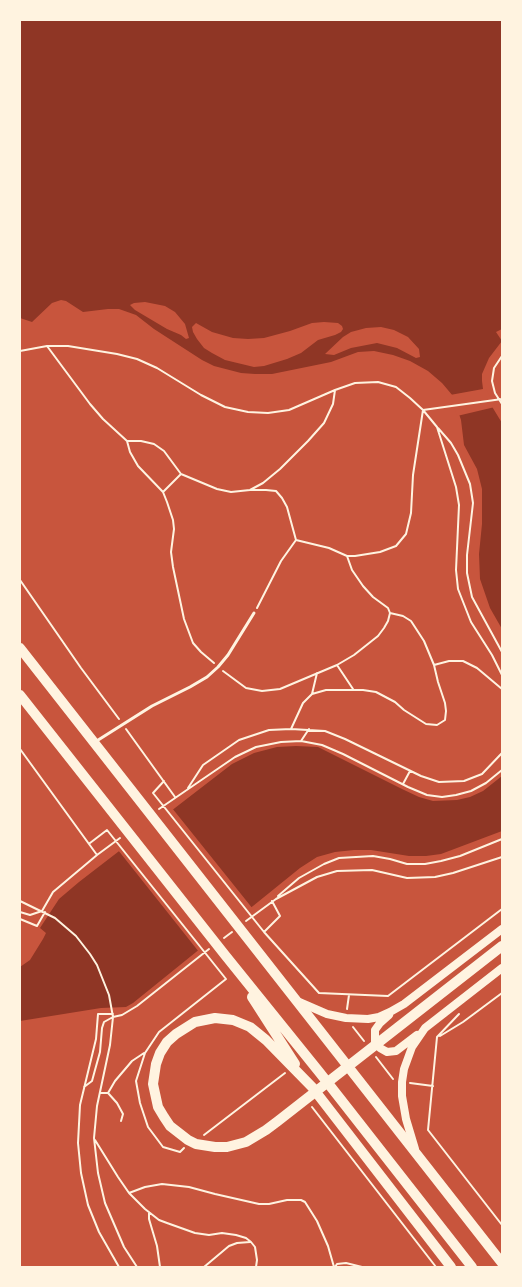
<!DOCTYPE html>
<html>
<head>
<meta charset="utf-8">
<style>
	body { margin:0 }
	#map { position:relative; width:522px; height:1287px; overflow:hidden; background:#c8553d; font-family:Raleway,sans-serif }
	canvas { display:block }
	.frame { position:absolute; inset:0; border:21px solid #fff3e0; pointer-events:none }
</style>
</head>
<body>
<div id="map">
<canvas width="522" height="1287"></canvas>
<div class="frame"></div>
</div>
<script>
const c = document.querySelector('canvas').getContext('2d');
c.lineJoin = 'round';
function fill(path, color) {
  c.fillStyle = color;
  c.fill(path, 'evenodd');
}
function shape(rows) {
  const path = new Path2D();
  for (const r of rows) {
    path.moveTo(r[0], r[1]);
    for (let i = 2; i < r.length; i += 2) path.lineTo(r[i], r[i + 1]);
  }
  return path;
}
function strokePath(path, color, width, dash) {
  c.strokeStyle = color;
  c.lineWidth = width;
  c.lineCap = dash ? 'butt' : 'round';
  c.setLineDash(dash || []);
  c.stroke(path);
}
fill(shape([
	[20,20,502,20,502,329,496,332,502,341,489,358,482,374,482,381,483,389,488,400,502,423,502,629,490,608,480,579,479,554,482,524,482,489,477,469,464,445,461,420,453,396,442,383,428,371,410,361,393,355,374,351,358,352,331,362,272,374,255,374,241,373,214,366,202,360,154,329,136,315,119,309,108,309,83,312,66,301,61,300,52,303,32,322,20,318],
	[145,302,165,306,175,312,185,324,189,338,186,339,181,335,167,329,135,310,130,305,134,303],
	[324,322,338,323,342,326,343,329,341,332,335,335,318,340,301,353,287,359,264,366,254,367,225,360,212,353,204,348,197,339,193,332,192,327,196,323,212,332,233,338,248,339,264,338,290,331,312,323],
	[381,327,394,330,408,337,419,349,420,357,416,358,397,348,377,343,351,348,334,355,325,354,343,337,351,332,366,328],
	[296,746,318,747,402,789,419,797,433,801,457,800,470,797,483,791,502,776,502,831,441,854,426,856,409,856,371,850,354,850,335,852,317,857,300,868,133,1003,126,1007,101,1008,20,1021,20,967,30,960,43,939,46,933,40,928,59,899,79,882,232,764,254,753,277,747]
]), '#8f3625');
fill(shape([
	[483,389,486,389,495,407,457,416,450,395],
	[172,808,253,909,199,952,118,850]
]), '#c8553d');
strokePath(shape([
	[47,346,90,404,103,419,127,441,141,441,154,444,164,451,181,474,217,489,231,492,250,490,263,483,280,469,308,441,324,423,333,404,335,390],
	[20,351,47,346,68,346,117,354,137,359,157,368,201,395,225,407,248,412,268,413,289,410,335,390,355,383,378,382,396,387,410,398,423,410,502,399],
	[502,356,494,368,492,381,495,393,502,404],
	[423,410,437,427,456,487,459,505,456,570,458,589,471,622,492,655,502,675],
	[438,428,451,443,458,455,470,484,473,503,467,555,467,573,472,597,502,652],
	[127,441,130,452,138,466,163,492,167,502,173,520,174,529,171,552,173,567,184,619,193,643,201,652,214,663],
	[251,490,266,490,276,491,282,498,287,507,296,540,281,561,257,608],
	[163,492,181,474],
	[296,540,329,548,347,556,355,556,380,552,396,546,406,534,411,513,413,475,423,410],
	[20,580,81,668,119,719],
	[337,665,353,689],
	[434,665,449,661,463,661,477,668,502,689],
	[223,671,246,688,262,691,280,689,337,665,354,655,378,636,384,628,388,621,390,613,388,608,373,597,363,586,352,570,347,556],
	[312,694,317,673],
	[126,729,175,797],
	[291,729,303,703,312,694,326,690,363,690,376,692,395,702,404,710,426,724,437,725,445,720,446,711,445,703,438,682,434,665,424,641,411,621,403,616,390,613],
	[301,741,309,729],
	[20,749,97,855],
	[164,781,153,793,264,932,319,993,388,996,502,909],
	[403,784,410,771],
	[188,788,203,765,239,740,269,730,291,729,325,731,345,739,421,776,439,782,464,781,482,774,502,753],
	[159,809,235,757,256,747,281,742,301,741,322,745,343,754,408,787,427,795,442,797,456,795,471,791,486,783,502,770],
	[90,843,107,830,226,979,159,1032,145,1053,136,1081,140,1103,148,1127,163,1147,180,1152,184,1148],
	[278,896,299,878,324,864,339,858,373,856,390,859,407,864,425,864,441,861,460,856,502,839],
	[20,901,55,918,76,936,90,954,97,965,109,995,113,1017,110,1045,97,1106,94,1138,98,1173,105,1203,124,1247,137,1267],
	[20,912,30,915,42,911,53,892,97,855,120,838],
	[20,919,37,926,45,912],
	[246,921,276,899,317,877,337,871,372,870,407,878,435,877,453,873,502,857],
	[264,932,280,916,272,901],
	[224,938,232,932],
	[347,1009,349,995],
	[113,1014,98,1014,96,1039,80,1105,78,1143,81,1173,88,1205,99,1232,119,1267],
	[459,1014,437,1037,428,1130,502,1225],
	[353,1027,364,1041],
	[440,1036,463,1022,502,993],
	[376,1057,393,1079],
	[410,1083,433,1086],
	[84,1087,92,1081,95,1070,100,1052,102,1028,104,1022,113,1017,122,1015,137,1006,209,949],
	[100,1093,108,1093,117,1103,123,1114,121,1121],
	[108,1093,115,1081,132,1061,144,1053],
	[312,1107,436,1267],
	[204,1135,285,1073],
	[95,1140,118,1177,129,1193,145,1187,162,1184,189,1187,215,1194,259,1204,269,1204,287,1200,301,1200,305,1202,317,1221,328,1246,334,1267],
	[129,1193,145,1209,159,1220,167,1223,195,1233,209,1235,222,1233,236,1235,246,1238,251,1242,255,1247,257,1260,256,1267],
	[149,1212,149,1219,157,1246,160,1267],
	[204,1267,229,1246,237,1243,250,1242],
	[335,1267,337,1264,346,1263,362,1267]
]), '#fff3e0', 2);
strokePath(shape([
	[95,742,152,706,190,687,207,677,218,667,228,655,254,613]
]), '#fff3e0', 3);
strokePath(shape([
	[297,1001,327,1014,346,1018,368,1019,379,1017,390,1012,404,1004,502,929],
	[389,1015,380,1023,375,1030,375,1042,380,1048,387,1052,396,1051,417,1035],
	[415,1149,406,1119,402,1096,402,1082,404,1069,412,1047,425,1028,502,968]
]), '#fff3e0', 8);
strokePath(shape([
	[20,648,502,1263],
	[20,695,225,955,320,1073,472,1267],
	[252,997,295,1064],
	[312,1087,451,1267],
	[314,1089,266,1040,250,1027,233,1020,215,1018,195,1022,176,1034,167,1042,160,1053,156,1064,153,1084,158,1107,164,1117,170,1126,188,1140,196,1144,215,1147,227,1147,246,1142,266,1130,278,1121,502,946]
]), '#fff3e0', 10);
</script>
</body>
</html>
